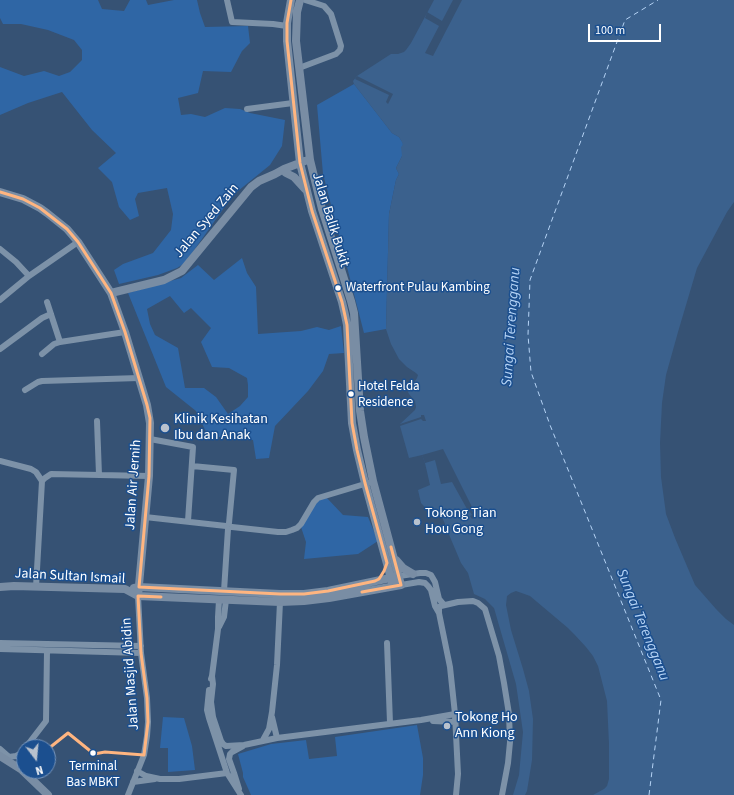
<!DOCTYPE html>
<html>
<head>
<meta charset="utf-8">
<style>
	body { margin:0 }
	#map { position:relative; width:734px; height:795px; overflow:hidden; background:#365274; font-family:"Source Sans 3",sans-serif }
	canvas { display:block }
	.north { position:absolute; left:16px; top:739px; width:40px; height:40px; box-sizing:border-box; background:#1b4f8f; border:1px solid #7695bc; border-radius:50%; rotate:164deg; font-size:11px; font-weight:700; line-height:16px; text-align:center; color:#fff }
	.north::after { content:''; display:block; margin:auto; width:14px; height:18px; background:#b9c2ce; clip-path:polygon(50% 0,100% 100%,50% 72%,0 100%) }
	.scale { position:absolute; left:588px; top:24px; width:73px; height:18px; box-sizing:border-box; border:2px solid #fff; border-top:0; padding-left:5px; font-size:12px; line-height:14px; white-space:nowrap; color:#fff; -webkit-text-stroke:3px #1b4f8f; paint-order:stroke }
</style>
</head>
<body>
<div id="map">
<canvas width="734" height="795"></canvas>
<div class="north">N</div>
<div class="scale">100 m</div>
</div>
<script>
const c = document.querySelector('canvas').getContext('2d');
c.lineJoin = 'round';
function fill(path, color) {
  c.fillStyle = color;
  c.fill(path, 'evenodd');
}
function shape(rows) {
  const path = new Path2D();
  for (const r of rows) {
    path.moveTo(r[0], r[1]);
    for (let i = 2; i < r.length; i += 2) path.lineTo(r[i], r[i + 1]);
  }
  return path;
}
function strokePath(path, color, width, dash) {
  c.strokeStyle = color;
  c.lineWidth = width;
  c.lineCap = dash ? 'butt' : 'round';
  c.setLineDash(dash || []);
  c.stroke(path);
}
function write(font, color, halo, rows, align = 'center') {
  c.font = font + ' "Source Sans 3",sans-serif';
  c.lineWidth = 3;
  c.setLineDash([]);
  c.textBaseline = 'middle';
  c.strokeStyle = halo;
  c.fillStyle = color;
  for (const [text, x, y, turn = 0] of rows) {
    c.save();
    c.translate(x, y);
    c.rotate((+turn || 0) * Math.PI / 180);
    c.textAlign = isNaN(turn) ? turn : align;
    if (halo) c.strokeText(text, 0, 0);
    c.fillText(text, 0, 0);
    c.restore();
  }
}
fill(shape([
	[0,0,98,0,102,9,124,11,130,0,146,0,148,5,174,0,197,0,200,13,205,27,248,26,250,43,242,51,231,72,203,71,198,93,178,98,181,115,191,114,205,117,225,108,240,109,250,113,285,120,282,146,270,165,233,195,185,263,177,268,158,275,119,284,114,270,123,264,153,253,171,230,173,214,167,188,138,193,135,199,139,216,130,220,119,207,112,182,98,168,116,153,92,130,62,92,28,103,0,115,0,67,24,76,44,71,59,76,70,72,82,60,82,50,74,40,48,30,21,24,3,24,0,18],
	[354,84,392,133,399,137,403,143,402,156,396,168,399,174,396,180,389,214,386,329,364,333,323,174,317,105],
	[242,258,247,273,256,287,258,334,301,331,317,327,329,330,341,326,344,353,329,354,323,371,308,391,275,426,269,458,256,459,253,440,208,436,196,411,166,387,128,293,181,278,198,265,214,280],
	[170,296,184,313,191,308,211,328,201,342,212,367,229,368,247,378,248,385,248,397,240,406,228,414,216,397,204,388,185,388,178,348,155,335,150,324,147,309],
	[326,497,343,515,368,517,378,541,358,554,304,559,306,542,301,527,316,501],
	[163,717,184,718,192,746,195,770,168,772,168,748,160,748],
	[417,725,423,758,423,775,420,795,251,795,243,777,243,773,238,754,271,744,306,740,309,759,337,756,335,737]
]), '#2f66a5');
fill(shape([
	[434,0,734,0,734,202,727,212,697,268,678,332,666,375,662,403,660,443,661,477,666,514,675,538,695,585,716,609,726,619,734,625,734,795,593,795,604,789,607,786,609,779,609,744,607,701,598,666,593,656,586,647,574,634,568,628,530,596,516,591,511,593,507,596,506,605,511,630,523,669,529,691,533,719,532,760,527,791,525,795,513,795,519,775,523,732,516,684,494,608,485,599,474,594,468,573,461,563,445,525,445,524,442,517,436,510,426,508,421,503,418,490,430,485,425,463,422,455,409,458,400,426,400,424,415,410,416,407,415,401,409,394,408,392,417,378,418,375,416,373,407,367,399,359,391,344,386,329,389,214,396,180,399,174,396,168,402,156,401,147,403,145,402,142,399,137,392,133,354,84,353,81,357,76,391,54,398,54,404,52,406,50,411,43]
]), '#3b618d');
fill(shape([
	[453,0,462,0,433,56,425,53,439,26,425,18,427,12,442,21],
	[357,76,393,94,388,104,386,102,389,95,355,79],
	[421,415,424,415,426,421,423,421,421,419,400,426,400,424,421,417],
	[443,449,472,507,470,508,474,514,476,513,477,516,472,519,470,516,472,515,468,509,467,509,452,482,441,484,435,460,425,463,422,455]
]), '#365274');
strokePath(shape([
	[649,795,661,700,550,425,531,372,528,335,530,280,625,20,658,0]
]), '#b5d3f5', 1, [5, 4]);
strokePath(shape([
	[227,0,232,22,273,24,287,26],
	[299,68,336,54,340,50,341,46,331,14,324,6,305,0],
	[247,109,293,103],
	[0,249,16,262,29,276],
	[0,300,29,276,78,242],
	[47,302,60,342],
	[0,349,42,318,51,314],
	[42,354,54,344,60,342,125,332],
	[25,390,38,382,42,381,139,378],
	[97,421,99,475],
	[150,439,193,447,188,521],
	[0,461,31,469,36,472,42,481],
	[192,466,234,470,229,523],
	[145,517,226,526],
	[232,527,278,532,286,532,292,530,297,528,301,524,314,502,318,498,368,483],
	[399,576,420,573,426,573,431,575,435,582,439,599,444,605],
	[401,585,419,582,425,583,428,586,431,590,435,606,439,613,450,667,455,714,458,774,456,795],
	[36,587,42,481,45,478,51,474,149,476],
	[224,591,228,529],
	[439,613,439,607,441,606,458,602,473,601,478,603,485,609,499,656,504,683,509,714,510,742,508,763,502,795],
	[219,627,224,617,226,600],
	[0,643,141,646],
	[387,643,390,723],
	[0,649,141,653],
	[212,676,213,684,211,702,213,717,221,741,223,744,226,746,244,745,277,738,421,720,455,714],
	[211,679,212,676,218,629,218,617,219,600],
	[209,690,207,710,209,718,227,773,241,795],
	[272,717,277,738],
	[433,721,455,722],
	[263,740,269,729,272,712,277,665,280,602],
	[26,747,46,721,47,651],
	[0,749,9,757,16,756,20,754],
	[137,771,146,776,160,779,179,779,227,773],
	[133,782,155,779],
	[239,789,234,773,229,759,230,754,232,752,243,746],
	[128,795,144,755,147,736,148,722,147,698,141,653,138,596]
]), '#7d92a8', 6);
strokePath(shape([
	[291,0,287,23,287,41,300,163,312,211,342,302,345,315,347,325,352,423,357,450,365,483,393,586],
	[286,173,294,177,305,189],
	[0,192,23,199,40,208,47,213,67,229,78,242,111,293,125,332,147,405,150,423,149,476,138,596],
	[111,293,164,280,182,271,251,187,259,181,275,174,284,169,305,161],
	[396,560,403,568,413,574],
	[0,587,14,586,125,589,138,596,280,602,304,601,329,598,401,585,373,481,364,437,360,411,354,313,351,301,322,209,310,160,296,41,297,12,300,0],
	[134,588,139,587,280,594,304,594,328,591,395,577],
	[0,756,22,770,48,795]
]), '#798da4', 8);
strokePath(shape([
	[0,192,23,199,40,208,67,229,78,242,111,293,125,332,147,405,150,418,149,476,139,587,280,594,304,594,328,591,375,581,379,579,384,571,387,563,365,483,357,450,352,423,347,325,342,302,312,211,300,163,287,41,287,23,291,0],
	[362,592,401,585,391,547],
	[48,749,68,733,94,754,105,752,144,755,148,722,147,698,141,653,138,596,161,597]
]), '#ffb580', 3);
for (const [x, y, r, color] of [
	[338,288,3.5,"#fff"],
	[351,394,3.5,"#fff"],
	[165,428,5,"#b9c2ce"],
	[417,522,4,"#b9c2ce"],
	[447,726,4,"#b9c2ce"],
	[93,753,3.5,"#fff"]
]) {
  const dot = new Path2D();
  dot.arc(x, y, r, 0, 2 * Math.PI);
  c.fillStyle = color;
  c.fill(dot);
  strokePath(dot, '#1b4f8f', 1.5);
}
write('13px', '#fff', '#1b4f8f', [
	["Waterfront Pulau Kambing",346,288],
	["Hotel Felda",358,387],
	["Residence",358,403],
	["Terminal",93,767,"center"],
	["Bas MBKT",93,783,"center"]
], 'left');
write('14px', '#fff', '#1b4f8f', [
	["Jalan Balik Bukit",330,220,73],
	["Jalan Syed Zain",207,221,-50],
	["Jalan Air Jernih",134,485,-86],
	["Jalan Sultan Ismail",70,577,3],
	["Jalan Masjid Abidin",131,674,-94]
]);
write('14px', '#fff', '#1b4f8f', [
	["Klinik Kesihatan",174,420],
	["Ibu dan Anak",174,436],
	["Tokong Tian",425,514],
	["Hou Gong",425,530],
	["Tokong Ho",455,718],
	["Ann Kiong",455,734]
], 'left');
write('italic 15px', '#b5d3f5', '#1b4f8f', [
	["Sungai Terengganu",512,327,-86],
	["Sungai Terengganu",642,625,68]
]);
</script>
</body>
</html>
